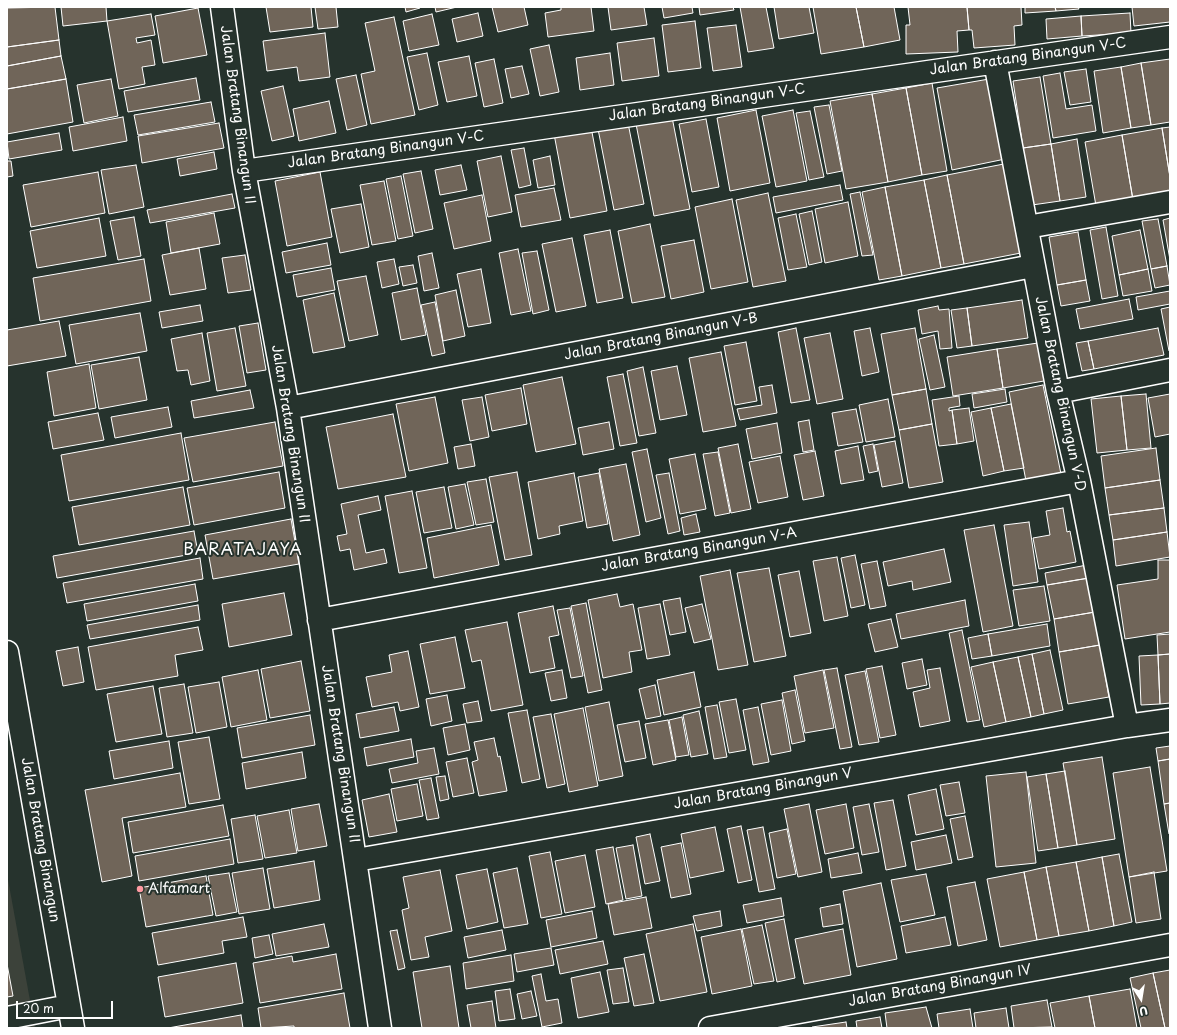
<!DOCTYPE html>
<html>
<head>
<meta charset="utf-8">
<style>
	body { margin:0 }
	#map { position:relative; width:1177px; height:1035px; overflow:hidden; background:#26332d; font-family:"Playpen Sans",sans-serif }
	canvas { display:block }
	.frame { position:absolute; inset:0; border:8px solid #fff; pointer-events:none }
	.north { position:absolute; left:1121px; top:979px; width:40px; height:40px; -webkit-text-stroke:3px #26332d; paint-order:stroke; rotate:168deg; font-size:11px; font-weight:700; line-height:16px; text-align:center; color:#fff }
	.north::after { content:''; display:block; margin:auto; width:14px; height:18px; background:#fff; clip-path:polygon(50% 0,100% 100%,50% 72%,0 100%) }
	.scale { position:absolute; left:16px; top:1001px; width:97px; height:18px; box-sizing:border-box; border:2px solid #fff; border-top:0; padding-left:5px; font-size:12px; line-height:14px; white-space:nowrap; color:#fff; -webkit-text-stroke:3px #26332d; paint-order:stroke }
</style>
</head>
<body>
<div id="map">
<canvas width="1177" height="1035"></canvas>
<div class="frame"></div>
<div class="north">U</div>
<div class="scale">20 m</div>
</div>
<script>
const c = document.querySelector('canvas').getContext('2d');
c.lineJoin = 'round';
function fill(path, color) {
  c.fillStyle = color;
  c.fill(path, 'evenodd');
}
function shape(rows) {
  const path = new Path2D();
  for (const r of rows) {
    path.moveTo(r[0], r[1]);
    for (let i = 2; i < r.length; i += 2) path.lineTo(r[i], r[i + 1]);
  }
  return path;
}
function strokePath(path, color, width, dash) {
  c.strokeStyle = color;
  c.lineWidth = width;
  c.lineCap = dash ? 'butt' : 'round';
  c.setLineDash(dash || []);
  c.stroke(path);
}
function write(font, color, halo, rows, align = 'center') {
  c.font = font + ' "Playpen Sans",sans-serif';
  c.lineWidth = 4;
  c.setLineDash([]);
  c.textBaseline = 'middle';
  c.strokeStyle = halo;
  c.fillStyle = color;
  for (const [text, x, y, turn = 0] of rows) {
    c.save();
    c.translate(x, y);
    c.rotate((+turn || 0) * Math.PI / 180);
    c.textAlign = isNaN(turn) ? turn : align;
    if (halo) c.strokeText(text, 0, 0);
    c.fillText(text, 0, 0);
    c.restore();
  }
}
fill(shape([
	[7,874,35,1028,7,1028]
]), '#3c423a');
const building = shape([
	[55,7,59,40,7,47,7,8,55,7],
	[61,7,106,7,107,21,63,26,61,7],
	[266,7,311,7,313,27,270,32,266,7],
	[315,7,336,7,338,27,318,29,315,7],
	[405,7,420,7,420,8,406,12,405,7],
	[435,7,457,7,436,12,435,7],
	[492,7,524,7,528,25,498,32,492,7],
	[561,7,591,7,594,31,548,37,545,13,561,10,561,7],
	[608,7,644,7,647,25,611,30,608,7],
	[662,7,692,7,693,13,664,18,662,7],
	[699,7,733,7,734,10,700,15,699,7],
	[740,7,766,7,774,48,748,52,740,7],
	[774,7,809,7,814,33,779,39,774,7],
	[813,7,856,7,864,47,821,54,813,7],
	[856,7,894,7,900,40,864,47,856,7],
	[908,7,967,7,969,30,957,31,958,52,906,54,906,25,910,25,908,7],
	[967,7,1021,7,1022,25,1014,26,1015,45,974,48,972,30,969,30,967,7],
	[1025,7,1055,7,1056,11,1025,13,1025,7],
	[1055,7,1078,7,1079,9,1056,11,1055,7],
	[1132,7,1170,7,1170,22,1134,26,1132,7],
	[198,8,207,55,163,63,155,16,198,8],
	[478,13,483,36,457,42,452,19,478,13],
	[1130,13,1131,33,1082,36,1081,16,1130,13],
	[151,14,155,35,136,38,137,43,151,40,155,65,142,67,145,84,119,89,107,21,151,14],
	[432,14,439,45,409,51,403,21,432,14],
	[1081,16,1082,36,1047,39,1046,19,1081,16],
	[394,17,415,115,371,124,361,74,375,71,365,23,394,17],
	[695,21,701,68,668,72,662,25,695,21],
	[736,25,742,67,713,71,707,28,736,25],
	[325,33,330,77,299,81,297,67,267,71,263,41,325,33],
	[654,38,659,76,622,81,617,43,654,38],
	[59,40,61,56,7,66,7,47,59,40],
	[549,45,559,92,540,96,530,49,549,45],
	[427,53,438,105,419,110,407,57,427,53],
	[610,53,614,85,580,90,576,58,610,53],
	[61,56,66,79,7,89,7,66,61,56],
	[469,56,477,96,447,102,438,62,469,56],
	[494,59,503,103,484,107,475,63,494,59],
	[1170,59,1170,122,1151,125,1141,63,1170,59],
	[1141,63,1151,125,1131,128,1121,67,1141,63],
	[522,66,529,94,511,98,505,69,522,66],
	[1121,67,1131,128,1103,133,1094,71,1121,67],
	[1086,69,1091,102,1070,105,1064,72,1086,69],
	[1060,73,1066,109,1092,105,1096,131,1053,138,1043,76,1060,73],
	[356,75,367,125,347,130,336,79,356,75],
	[1040,77,1051,144,1023,148,1013,81,1040,77],
	[196,78,200,100,128,112,124,91,196,78],
	[995,78,1010,158,952,170,937,88,995,78],
	[66,79,73,122,7,134,7,89,66,79],
	[111,79,118,116,84,123,77,85,111,79],
	[932,83,947,171,922,175,906,88,932,83],
	[283,86,294,136,272,141,261,91,283,86],
	[906,88,922,175,888,182,872,94,906,88],
	[872,94,888,182,846,189,830,101,872,94],
	[329,101,336,133,299,141,293,109,329,101],
	[211,102,215,122,138,135,134,115,211,102],
	[829,105,842,171,827,174,814,107,829,105],
	[756,110,770,183,730,191,717,118,756,110],
	[793,110,807,181,776,187,762,116,793,110],
	[810,111,824,177,809,180,796,113,810,111],
	[123,117,127,141,73,151,69,127,123,117],
	[672,117,690,209,654,216,636,124,672,117],
	[706,119,719,187,692,192,679,124,706,119],
	[219,123,224,148,142,163,138,136,219,123],
	[628,123,644,204,614,210,598,129,628,123],
	[591,127,607,211,570,218,554,134,591,127],
	[1170,127,1170,177,1162,128,1170,127],
	[1162,128,1170,177,1170,193,1133,200,1122,135,1162,128],
	[59,133,62,150,9,159,7,142,59,133],
	[1122,135,1133,200,1096,206,1085,142,1122,135],
	[1077,139,1086,197,1060,201,1051,144,1077,139],
	[1051,144,1060,201,1032,205,1023,148,1051,144],
	[524,148,531,185,519,188,511,150,524,148],
	[214,152,217,169,180,176,177,159,214,152],
	[501,156,512,212,488,217,477,161,501,156],
	[550,156,555,185,538,188,533,160,550,156],
	[7,161,11,161,13,176,7,177,7,161],
	[1009,163,1026,252,964,264,947,175,1009,163],
	[136,165,144,207,109,214,101,170,136,165],
	[461,165,467,190,440,195,435,170,461,165],
	[421,171,433,229,415,233,403,174,421,171],
	[98,172,105,213,31,227,23,185,98,172],
	[320,172,332,237,287,246,275,181,320,172],
	[947,175,964,264,941,268,924,180,947,175],
	[401,176,413,236,398,239,386,179,401,176],
	[924,180,941,268,902,276,885,187,924,180],
	[384,181,396,241,372,245,360,185,384,181],
	[840,185,843,200,776,213,773,197,840,185],
	[885,187,902,276,879,280,862,192,885,187],
	[554,188,561,220,521,227,515,195,554,188],
	[860,192,873,255,862,256,850,194,860,192],
	[768,193,786,281,753,287,736,200,768,193],
	[232,194,235,208,150,223,147,210,232,194],
	[482,195,491,241,454,249,444,203,482,195],
	[732,199,748,282,711,289,695,207,732,199],
	[848,202,858,256,825,263,815,209,848,202],
	[361,204,369,247,340,253,331,209,361,204],
	[812,211,822,262,809,265,799,214,812,211],
	[214,213,220,244,171,253,166,222,214,213],
	[796,214,807,267,788,270,778,218,796,214],
	[134,217,141,256,118,260,110,221,134,217],
	[99,218,106,256,37,268,30,231,99,218],
	[1170,218,1170,260,1163,220,1170,218],
	[1158,219,1167,266,1151,269,1142,221,1158,219],
	[650,224,665,297,632,303,618,231,650,224],
	[1106,227,1118,296,1102,299,1090,230,1106,227],
	[610,230,623,298,597,303,584,235,610,230],
	[1140,230,1148,269,1119,275,1112,236,1140,230],
	[1078,232,1086,280,1057,285,1049,237,1078,232],
	[572,238,586,306,556,312,542,244,572,238],
	[694,240,704,292,671,299,661,246,694,240],
	[327,243,331,265,286,273,282,252,327,243],
	[199,248,206,289,170,295,162,255,199,248],
	[518,249,531,311,511,315,499,253,518,249],
	[537,251,549,310,533,314,522,253,537,251],
	[432,253,439,288,424,291,418,256,432,253],
	[245,255,251,290,228,293,222,258,245,255],
	[144,259,151,301,40,321,33,278,144,259],
	[394,259,399,284,382,288,377,262,394,259],
	[413,265,417,283,403,286,399,267,413,265],
	[1167,266,1170,285,1155,288,1151,269,1167,266],
	[331,268,335,290,297,297,293,275,331,268],
	[481,269,491,323,468,327,457,274,481,269],
	[1148,269,1152,291,1123,296,1119,275,1148,269],
	[366,276,378,335,349,341,337,281,366,276],
	[1086,280,1090,301,1061,306,1057,285,1086,280],
	[417,288,426,335,401,340,392,293,417,288],
	[456,290,465,336,443,341,435,295,456,290],
	[1170,291,1170,304,1138,310,1136,297,1170,291],
	[334,293,345,347,313,353,303,300,334,293],
	[1129,299,1133,319,1080,329,1076,309,1129,299],
	[1022,300,1028,338,972,346,967,308,1022,300],
	[435,302,445,353,432,356,421,305,435,302],
	[200,305,203,321,162,328,159,312,200,305],
	[938,306,939,310,949,309,952,348,940,349,938,331,922,334,918,310,938,306],
	[1170,307,1170,350,1169,351,1161,309,1170,307],
	[967,308,972,346,957,348,951,310,967,308],
	[140,313,147,351,76,364,69,325,140,313],
	[59,321,66,356,7,366,7,330,59,321],
	[258,323,266,370,247,373,239,326,258,323],
	[235,328,246,386,217,391,207,333,235,328],
	[796,328,810,400,791,403,778,332,796,328],
	[870,328,879,372,862,376,854,331,870,328],
	[915,328,926,389,892,395,881,334,915,328],
	[1158,328,1164,355,1094,369,1088,341,1158,328],
	[202,333,210,381,191,385,188,370,177,371,171,339,202,333],
	[830,333,843,399,817,404,804,338,830,333],
	[934,335,945,387,930,390,919,339,934,335],
	[1088,341,1094,369,1082,371,1076,343,1088,341],
	[746,342,757,401,735,405,724,346,746,342],
	[1038,343,1044,381,1003,388,997,349,1038,343],
	[997,349,1003,388,953,396,947,357,997,349],
	[721,352,736,426,703,432,689,358,721,352],
	[139,357,147,400,99,409,91,365,139,357],
	[89,364,96,408,54,416,47,372,89,364],
	[677,366,687,415,660,420,651,371,677,366],
	[643,367,656,433,639,436,627,371,643,367],
	[623,374,637,443,620,446,607,377,623,374],
	[562,377,576,444,536,452,523,385,562,377],
	[772,385,777,413,740,420,737,409,762,405,759,387,772,385],
	[1043,385,1061,474,1026,481,1009,392,1043,385],
	[521,388,527,424,492,431,485,395,521,388],
	[926,389,932,424,899,430,892,395,926,389],
	[1005,389,1007,402,974,408,972,394,1005,389],
	[250,390,254,408,194,418,191,401,250,390],
	[1146,394,1151,448,1127,450,1121,396,1146,394],
	[1170,394,1170,434,1155,437,1148,398,1170,394],
	[959,396,960,406,949,408,949,411,952,410,957,444,939,446,932,400,959,396],
	[1121,396,1127,450,1097,453,1091,399,1121,396],
	[435,397,448,463,409,471,396,404,435,397],
	[482,397,489,437,470,441,462,400,482,397],
	[888,399,895,437,866,442,859,405,888,399],
	[1011,404,1024,468,1004,471,991,408,1011,404],
	[168,407,172,427,115,438,111,417,168,407],
	[969,408,974,441,957,444,952,410,969,408],
	[991,408,1004,471,983,476,971,412,991,408],
	[856,409,863,442,838,446,832,413,856,409],
	[98,413,104,440,53,449,48,422,98,413],
	[393,414,406,477,338,489,326,427,393,414],
	[809,420,814,450,803,452,798,422,809,420],
	[275,422,283,466,193,482,184,438,275,422],
	[609,422,614,449,583,455,578,428,609,422],
	[777,423,782,453,752,459,746,429,777,423],
	[932,424,943,482,909,488,899,430,932,424],
	[181,433,189,480,69,501,61,455,181,433],
	[895,441,903,483,882,487,874,445,895,441],
	[471,444,475,466,458,469,454,447,471,444],
	[738,444,751,509,731,513,718,448,738,444],
	[873,444,878,471,869,473,863,446,873,444],
	[858,446,864,480,841,484,835,451,858,446],
	[1156,448,1160,480,1105,488,1101,456,1156,448],
	[647,449,661,518,646,522,632,452,647,449],
	[815,451,824,496,803,500,794,455,815,451],
	[718,452,730,513,715,516,703,454,718,452],
	[695,454,706,509,680,514,669,459,695,454],
	[780,456,788,497,758,503,749,462,780,456],
	[626,464,640,535,613,541,599,469,626,464],
	[279,472,285,508,194,525,187,488,279,472],
	[517,472,532,555,505,560,489,477,517,472],
	[574,473,583,521,559,526,560,534,538,539,528,482,574,473],
	[599,473,608,524,587,528,578,477,599,473],
	[669,473,680,531,668,534,656,475,669,473],
	[486,479,494,522,476,525,467,482,486,479],
	[1160,480,1164,508,1109,515,1105,488,1160,480],
	[465,484,474,525,456,529,448,487,465,484],
	[183,487,190,525,79,545,72,507,183,487],
	[444,487,452,528,424,533,416,492,444,487],
	[412,491,427,568,399,573,385,496,412,491],
	[378,496,381,510,358,515,366,553,384,549,387,563,354,570,350,549,340,551,337,536,347,534,341,504,378,496],
	[1063,508,1067,532,1070,531,1076,562,1039,569,1033,538,1050,535,1046,511,1063,508],
	[1164,508,1167,532,1113,540,1109,515,1164,508],
	[696,514,700,532,684,535,681,518,696,514],
	[291,519,299,564,213,579,205,535,291,519],
	[1029,522,1038,582,1013,586,1004,525,1029,522],
	[491,525,499,565,434,578,427,538,491,525],
	[994,525,1013,626,983,632,964,530,994,525],
	[194,531,198,553,57,578,53,556,194,531],
	[1167,532,1170,557,1116,566,1113,540,1167,532],
	[944,549,951,582,913,590,912,581,888,586,883,562,944,549],
	[855,555,865,605,851,608,841,558,855,555],
	[837,557,848,616,824,621,813,561,837,557],
	[200,558,203,579,67,603,63,583,200,558],
	[1158,560,1170,560,1170,632,1125,639,1117,585,1158,579,1158,560],
	[877,561,886,606,870,609,861,564,877,561],
	[1087,565,1089,578,1047,585,1045,573,1087,565],
	[769,568,786,656,754,662,737,573,769,568],
	[730,570,748,665,718,670,700,576,730,570],
	[799,571,811,633,790,637,778,575,799,571],
	[1089,578,1095,612,1054,619,1047,585,1089,578],
	[195,584,198,601,87,621,84,604,195,584],
	[1044,586,1050,621,1019,626,1013,590,1044,586],
	[284,593,292,635,229,647,222,604,284,593],
	[617,594,620,607,633,604,642,650,629,652,632,672,603,678,588,600,617,594],
	[680,598,686,632,670,635,663,601,680,598],
	[965,600,969,626,901,639,896,614,965,600],
	[586,603,602,690,588,693,571,606,586,603],
	[660,604,670,655,647,659,638,608,660,604],
	[702,604,711,639,694,643,685,608,702,604],
	[198,605,200,620,90,639,87,625,198,605],
	[553,606,559,635,549,637,555,668,530,673,518,613,553,606],
	[570,608,583,676,571,678,557,610,570,608],
	[1095,612,1100,645,1059,652,1054,619,1095,612],
	[891,619,898,647,875,652,868,624,891,619],
	[507,622,523,705,491,711,481,660,472,662,465,630,507,622],
	[1047,624,1050,646,992,656,988,634,1047,624],
	[198,627,203,650,175,655,178,676,96,690,88,647,198,627],
	[962,630,980,720,967,722,949,633,962,630],
	[988,634,992,656,972,659,968,638,988,634],
	[1170,634,1170,654,1158,655,1157,635,1170,634],
	[455,637,465,688,430,694,420,644,455,637],
	[1100,645,1109,697,1068,704,1059,652,1100,645],
	[78,647,84,682,63,686,56,651,78,647],
	[1050,650,1063,710,1044,714,1032,654,1050,650],
	[408,651,419,707,400,711,398,702,372,707,366,677,392,672,389,655,408,651],
	[1032,654,1044,714,1031,717,1018,657,1032,654],
	[1170,654,1170,703,1160,704,1158,655,1170,654],
	[1158,655,1160,704,1141,705,1139,656,1158,655],
	[1018,657,1031,717,1006,722,993,662,1018,657],
	[922,659,927,685,907,689,902,663,922,659],
	[301,661,310,711,270,718,261,669,301,661],
	[993,662,1006,722,984,727,971,667,993,662],
	[882,666,896,735,880,738,866,669,882,666],
	[837,668,852,747,840,749,824,670,837,668],
	[940,668,950,721,920,727,913,692,930,688,927,670,940,668],
	[258,670,267,720,231,727,222,677,258,670],
	[562,670,567,698,551,701,545,673,562,670],
	[823,670,834,728,805,733,794,676,823,670],
	[865,671,879,742,859,745,845,675,865,671],
	[694,672,701,707,664,715,657,680,694,672],
	[219,682,227,727,196,733,188,687,219,682],
	[184,684,193,733,167,737,159,688,184,684],
	[655,685,661,716,646,719,639,689,655,685],
	[153,686,162,734,116,742,107,694,153,686],
	[795,690,805,741,792,744,782,693,795,690],
	[447,695,452,721,431,726,426,699,447,695],
	[736,699,746,750,729,753,719,702,736,699],
	[782,700,791,751,771,755,761,704,782,700],
	[478,701,482,721,467,723,463,704,478,701],
	[609,702,623,776,599,781,585,707,609,702],
	[717,705,727,757,714,759,705,707,717,705],
	[394,707,399,731,360,738,356,714,394,707],
	[758,707,769,762,753,765,743,710,758,707],
	[583,708,598,786,569,792,554,714,583,708],
	[527,710,540,779,522,783,508,713,527,710],
	[699,711,708,754,691,757,683,715,699,711],
	[551,714,565,784,547,788,533,717,551,714],
	[310,715,315,745,242,758,237,728,310,715],
	[682,717,689,755,676,757,669,720,682,717],
	[668,720,676,760,653,765,645,724,668,720],
	[639,721,646,758,625,762,617,725,639,721],
	[465,724,470,750,448,755,443,728,465,724],
	[209,737,220,799,189,804,178,742,209,737],
	[494,738,498,757,500,756,507,791,479,796,472,762,478,760,474,742,494,738],
	[411,739,414,757,367,766,364,748,411,739],
	[169,741,173,768,114,779,109,751,169,741],
	[1170,746,1170,759,1158,761,1156,748,1170,746],
	[434,748,439,774,392,783,389,769,418,763,416,751,434,748],
	[302,752,306,778,246,789,242,763,302,752],
	[1102,757,1115,839,1077,845,1063,763,1102,757],
	[467,758,474,793,453,797,446,762,467,758],
	[1170,759,1170,803,1164,804,1158,761,1170,759],
	[1150,767,1167,871,1129,877,1113,773,1150,767],
	[1065,771,1077,845,1058,848,1046,774,1065,771],
	[1026,772,1036,863,996,867,986,776,1026,772],
	[180,773,186,807,122,818,132,876,102,882,85,790,180,773],
	[1046,774,1058,848,1038,851,1027,777,1046,774],
	[445,776,449,799,440,801,436,777,445,776],
	[431,778,439,818,427,820,419,780,431,778],
	[959,782,965,813,946,816,940,785,959,782],
	[417,784,423,816,397,821,391,789,417,784],
	[936,789,944,829,916,835,908,795,936,789],
	[389,794,397,832,369,837,362,800,389,794],
	[893,800,906,866,886,870,874,803,893,800],
	[1170,803,1170,834,1169,834,1164,804,1170,803],
	[319,804,327,846,298,851,291,809,319,804],
	[809,804,822,872,798,877,784,809,809,804],
	[846,804,854,848,825,854,816,810,846,804],
	[869,804,879,852,862,855,853,807,869,804],
	[223,805,229,836,133,853,128,822,223,805],
	[289,810,297,853,265,858,257,816,289,810],
	[255,815,263,859,238,863,231,819,255,815],
	[965,816,973,857,958,860,950,819,965,816],
	[741,826,752,880,738,883,727,829,741,826],
	[715,827,724,871,690,878,681,834,715,827],
	[763,827,775,889,759,892,747,830,763,827],
	[787,829,796,874,777,878,769,833,787,829],
	[650,834,660,881,645,884,636,837,650,834],
	[946,835,952,863,916,870,911,842,946,835],
	[230,839,234,864,139,881,135,856,230,839],
	[681,843,691,894,671,898,661,847,681,843],
	[633,845,642,896,626,899,616,848,633,845],
	[613,847,623,900,606,904,596,850,613,847],
	[550,852,562,914,541,918,529,856,550,852],
	[858,853,862,873,831,878,828,859,858,853],
	[1119,854,1132,922,1114,926,1102,857,1119,854],
	[585,855,595,907,565,913,555,861,585,855],
	[1102,857,1114,926,1089,931,1076,862,1102,857],
	[314,861,320,900,274,908,267,869,314,861],
	[1076,862,1089,931,1059,936,1046,867,1076,862],
	[1046,867,1059,936,1037,940,1024,872,1046,867],
	[263,868,270,909,239,914,232,873,263,868],
	[517,868,528,924,504,928,493,873,517,868],
	[487,869,498,922,467,929,456,875,487,869],
	[440,870,452,931,425,937,429,957,411,960,402,910,409,908,403,877,440,870],
	[1024,872,1037,940,1000,947,987,879,1024,872],
	[1154,872,1161,919,1136,923,1129,877,1154,872],
	[229,873,237,912,216,916,208,876,229,873],
	[926,874,935,915,900,922,891,880,926,874],
	[206,876,213,915,146,927,139,888,206,876],
	[975,882,987,940,958,946,947,887,975,882],
	[881,883,897,959,857,967,843,891,881,883],
	[646,897,652,928,614,935,608,904,646,897],
	[781,898,784,916,747,923,743,905,781,898],
	[840,904,843,924,823,927,820,908,840,904],
	[592,911,597,938,551,947,546,920,592,911],
	[720,911,722,926,697,931,693,916,720,911],
	[243,917,247,937,222,941,224,953,158,965,152,933,243,917],
	[945,917,951,945,906,953,901,926,945,917],
	[784,919,795,978,777,982,765,923,784,919],
	[324,924,329,947,276,956,272,934,324,924],
	[693,924,707,992,660,1001,646,934,693,924],
	[762,925,774,981,754,984,742,929,762,925],
	[741,929,752,986,712,994,701,937,741,929],
	[843,929,851,975,804,984,795,939,843,929],
	[397,930,405,968,398,970,390,931,397,930],
	[502,930,506,950,468,958,464,937,502,930],
	[269,935,273,954,255,958,252,938,269,935],
	[603,941,608,964,560,974,555,950,603,941],
	[551,948,554,965,517,972,514,954,551,948],
	[336,954,342,989,260,1003,253,963,292,956,293,962,336,954],
	[644,954,654,1003,634,1006,624,958,644,954],
	[511,955,514,981,466,989,463,963,511,955],
	[236,963,243,1003,165,1017,158,977,236,963],
	[7,964,13,996,7,997,7,964],
	[450,966,459,1028,422,1028,413,972,450,966],
	[623,968,629,1002,613,1004,607,970,623,968],
	[1170,970,1170,1028,1165,1028,1153,973,1170,970],
	[600,972,609,1012,578,1018,571,978,600,972],
	[1153,973,1165,1028,1141,1028,1130,978,1153,973],
	[541,974,546,1001,558,999,562,1023,542,1027,532,976,541,974],
	[510,989,515,1019,499,1021,495,991,510,989],
	[1130,989,1137,1028,1095,1028,1089,996,1130,989],
	[531,991,537,1016,522,1019,517,994,531,991],
	[344,993,350,1028,294,1028,294,1026,261,1028,258,1008,344,993],
	[1089,996,1095,1028,1055,1028,1050,1003,1089,996],
	[1047,1000,1052,1027,1014,1028,1011,1006,1047,1000],
	[492,1001,496,1028,471,1028,467,1005,492,1001],
	[926,1007,932,1028,887,1028,885,1013,926,1007],
	[1006,1008,1009,1028,976,1028,974,1013,1006,1008],
	[970,1009,973,1028,939,1028,937,1014,970,1009],
	[241,1015,243,1028,168,1028,241,1015],
	[880,1017,882,1028,857,1028,856,1021,880,1017],
	[846,1022,847,1028,813,1028,812,1027,846,1022]
]);
fill(building, '#706559');
strokePath(building, '#fff', 1);
const minor = shape([
	[222,7,244,171,288,408,380,1028],
	[995,62,1058,392,1079,481,1127,726],
	[244,171,1170,37],
	[1027,227,1170,202],
	[1058,392,1170,370],
	[288,408,1033,266],
	[319,620,1079,481],
	[7,652,73,1028],
	[356,860,1127,726,1170,720],
	[7,1018,69,1006],
	[710,1028,1170,945]
]);
strokePath(minor, '#fff', 25);
strokePath(minor, '#26332d', 22);
for (const [x, y, r, color] of [
	[140,889,4,"#ff9aa2"]
]) {
  const dot = new Path2D();
  dot.arc(x, y, r, 0, 2 * Math.PI);
  c.fillStyle = color;
  c.fill(dot);
  strokePath(dot, '#26332d', 1.5);
}
write('14px', '#fff', '#26332d', [
	["Jalan Bratang Binangun V-C",1028,57,-8],
	["Jalan Bratang Binangun V-C",707,103,-8],
	["Jalan Bratang Binangun II",237,115,82],
	["Jalan Bratang Binangun V-C",386,150,-8],
	["Jalan Bratang Binangun V-B",661,337,-11],
	["Jalan Bratang Binangun V-D",1060,394,78],
	["Jalan Bratang Binangun II",290,434,81],
	["Jalan Bratang Binangun V-A",699,550,-10],
	["Jalan Bratang Binangun II",340,754,81],
	["Jalan Bratang Binangun V",763,789,-10],
	["Jalan Bratang Binangun",40,840,80],
	["Jalan Bratang Binangun IV",940,986,-10]
]);
write('14px', '#fff', '#26332d', [
	["Alfamart",148,889]
], 'left');
c.letterSpacing = '1px';
write('16px', '#fff', '#26332d', [
	["BARATAJAYA",243,551]
]);
c.letterSpacing = '0px';
</script>
</body>
</html>
